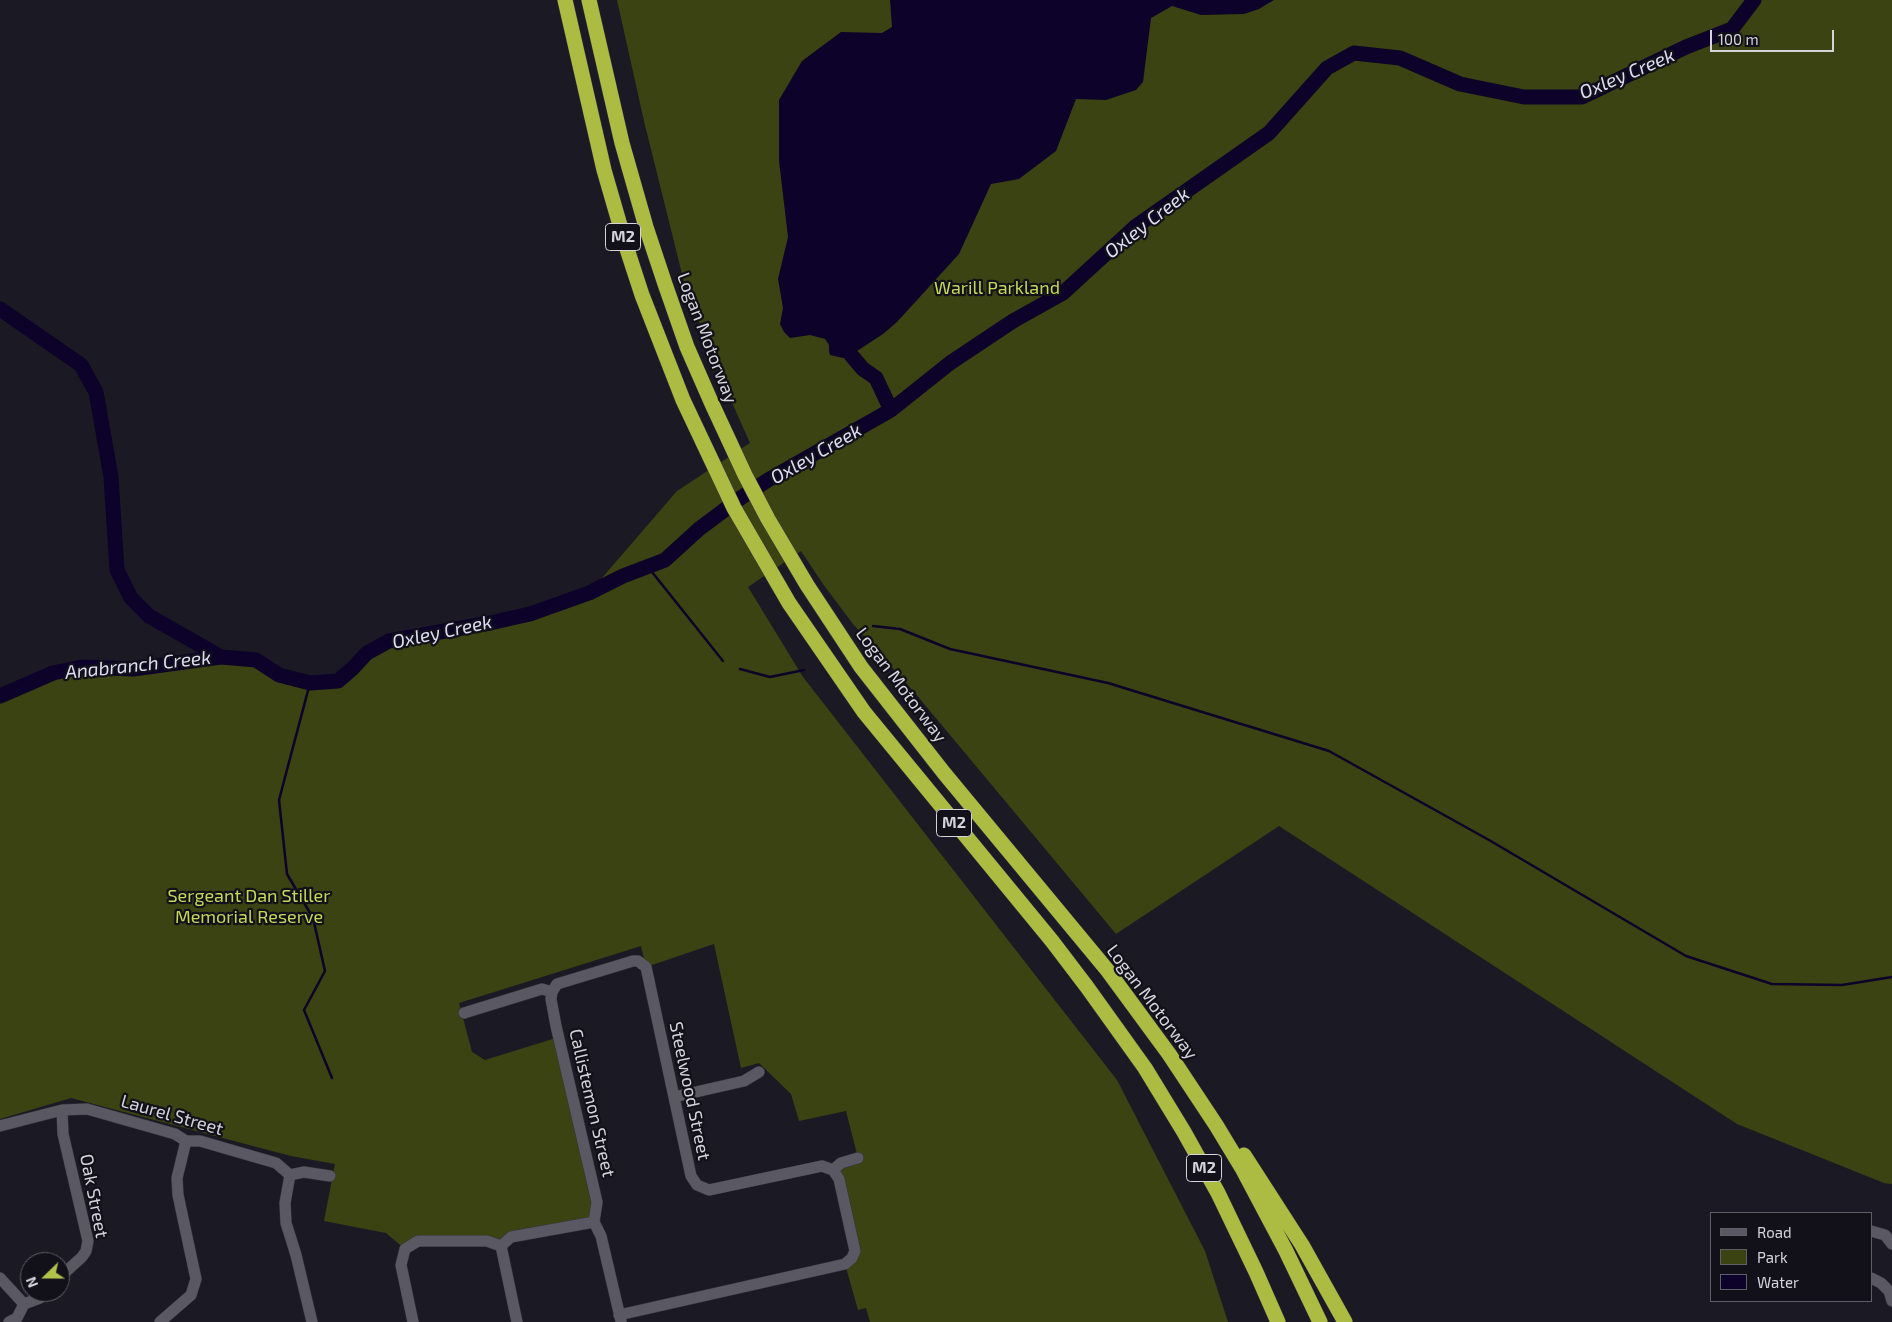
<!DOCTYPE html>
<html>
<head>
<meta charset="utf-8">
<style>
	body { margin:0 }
	#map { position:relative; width:1892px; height:1322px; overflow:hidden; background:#1b1a24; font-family:"Exo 2",sans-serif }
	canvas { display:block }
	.legend { position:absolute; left:1710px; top:1212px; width:162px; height:90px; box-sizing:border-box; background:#12111a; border:1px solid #605f67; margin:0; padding:6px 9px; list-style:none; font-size:15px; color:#d5d4db }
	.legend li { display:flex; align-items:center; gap:10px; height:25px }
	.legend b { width:25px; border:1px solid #605f67 }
	.north { position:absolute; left:20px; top:1252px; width:50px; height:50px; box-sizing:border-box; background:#12111a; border:1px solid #605f67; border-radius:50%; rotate:248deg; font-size:14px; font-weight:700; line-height:20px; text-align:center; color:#d5d4db }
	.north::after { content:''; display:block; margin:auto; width:18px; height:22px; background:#b2c34c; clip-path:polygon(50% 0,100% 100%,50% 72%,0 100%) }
	.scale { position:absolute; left:1710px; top:30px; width:124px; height:22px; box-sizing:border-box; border:2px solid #d5d4db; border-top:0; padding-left:6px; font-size:15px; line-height:18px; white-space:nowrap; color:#d5d4db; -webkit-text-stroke:4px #12111a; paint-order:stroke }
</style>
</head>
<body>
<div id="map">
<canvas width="1892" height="1322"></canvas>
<ul class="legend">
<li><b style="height:6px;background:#595863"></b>Road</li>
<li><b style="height:14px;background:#3c4312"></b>Park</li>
<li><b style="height:14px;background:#0d0229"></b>Water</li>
</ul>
<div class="north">N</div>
<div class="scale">100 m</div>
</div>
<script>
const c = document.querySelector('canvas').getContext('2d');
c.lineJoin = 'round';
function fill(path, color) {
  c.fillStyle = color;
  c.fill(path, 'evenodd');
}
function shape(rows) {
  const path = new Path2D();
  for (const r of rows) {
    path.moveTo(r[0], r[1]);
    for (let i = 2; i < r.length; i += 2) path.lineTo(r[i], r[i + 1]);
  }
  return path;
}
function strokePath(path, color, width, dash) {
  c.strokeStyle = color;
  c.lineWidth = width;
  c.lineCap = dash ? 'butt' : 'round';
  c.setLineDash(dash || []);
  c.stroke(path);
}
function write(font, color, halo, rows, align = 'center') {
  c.font = font + ' "Exo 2",sans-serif';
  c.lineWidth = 4.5;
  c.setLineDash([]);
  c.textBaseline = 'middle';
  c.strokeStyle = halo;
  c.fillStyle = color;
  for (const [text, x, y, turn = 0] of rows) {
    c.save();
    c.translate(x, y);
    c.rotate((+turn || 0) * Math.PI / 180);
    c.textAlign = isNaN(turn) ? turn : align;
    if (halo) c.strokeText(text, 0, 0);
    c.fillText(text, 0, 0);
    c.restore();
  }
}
fill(shape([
	[617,0,1892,0,1892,1184,1884,1183,1737,1124,1279,826,1116,934,915,693,853,624,823,584,801,551,748,587,803,677,1117,1080,1205,1251,1228,1322,870,1322,866,1308,858,1310,845,1264,852,1258,833,1170,858,1158,846,1111,799,1121,791,1094,759,1063,741,1068,714,944,646,967,641,946,459,1003,472,1052,485,1060,559,1037,597,1202,594,1222,511,1237,501,1246,418,1241,405,1249,386,1233,324,1221,335,1164,291,1156,71,1098,0,1119,0,696,53,673,82,667,133,669,221,657,256,660,279,675,310,683,338,681,353,668,367,653,389,641,490,623,530,614,589,593,677,491,750,443,714,362,684,282,644,121]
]), '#3c4312');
fill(shape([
	[890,0,1274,0,1259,9,1244,14,1201,15,1172,6,1151,18,1143,82,1136,90,1106,100,1076,99,1056,151,1019,179,991,184,959,254,897,322,883,334,851,355,843,358,830,355,829,351,829,345,825,339,810,335,790,338,784,332,780,324,783,308,778,279,788,237,779,161,779,100,802,61,841,32,882,33,892,27]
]), '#0d0229');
strokePath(shape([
	[648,567,723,661],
	[873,626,900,629,950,649,1108,683,1329,751,1489,840,1686,956,1772,984,1842,985,1892,977],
	[740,669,770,677,804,670],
	[310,683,279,800,287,874,313,918,325,971,304,1010,332,1078]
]), '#0d0229', 2.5);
strokePath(shape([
	[0,309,81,365,96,392,111,477,117,570,131,598,149,616,221,657,256,660,279,675,310,683,338,681,353,668,367,653,389,641,490,623,530,614,589,593,623,576,665,560,699,529,739,499,768,480,891,410,950,363,1013,321,1063,293,1135,227,1269,133,1327,68,1354,53,1400,58,1460,84,1524,97,1582,97,1686,47,1732,29,1754,0],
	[851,355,863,369,876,378,891,410],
	[0,696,53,673,82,667,133,669,221,657]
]), '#0d0229', 15);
const minor = shape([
	[464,1013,542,989,552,992],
	[674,1097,744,1081,759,1072],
	[0,1126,62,1110,87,1109,175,1134,186,1141,200,1141,276,1163,290,1175,304,1172,330,1176],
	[833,1170,841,1163,858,1158],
	[290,1175,285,1203,286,1223,296,1255,312,1322],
	[594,1222,597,1202,556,1026,551,999,552,992,557,984,633,961,638,961,646,967,691,1176,697,1185,709,1190,822,1166,833,1170,839,1179,855,1251,852,1258,845,1264,619,1315],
	[594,1222,601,1236,621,1321],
	[1871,1231,1885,1235,1892,1244],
	[501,1246,517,1322],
	[60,1277,82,1257,86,1251,88,1241,63,1134,62,1110],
	[0,1278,24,1304],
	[1871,1278,1881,1283,1889,1291,1892,1301],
	[9,1322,17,1318,24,1304,40,1298,44,1292],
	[160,1322,191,1295,196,1279,178,1195,177,1178,186,1141],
	[413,1322,401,1265,405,1249,418,1241,487,1241,501,1246,511,1237,594,1222]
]);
const highway = shape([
	[565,0,604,170,626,246,642,295,683,400,734,508,789,603,864,712,1052,941,1087,987,1145,1068,1184,1132,1218,1193,1256,1272,1278,1322],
	[589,0,622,143,646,227,665,284,687,347,712,404,745,475,768,519,807,585,861,667,944,773,1108,971,1169,1054,1216,1125,1242,1168,1286,1251,1320,1322],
	[1244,1155,1302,1245,1345,1322]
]);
strokePath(minor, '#34333a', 12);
strokePath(highway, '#34333a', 16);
strokePath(minor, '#595863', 11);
strokePath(highway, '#acbc43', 15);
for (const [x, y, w] of [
	[623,237,35],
	[954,823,35],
	[1204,1168,35]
]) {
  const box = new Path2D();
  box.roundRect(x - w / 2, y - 13.5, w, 27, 4);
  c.fillStyle = '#12111a';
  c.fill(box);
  strokePath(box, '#d5d4db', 1);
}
write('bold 16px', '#d5d4db', null, [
	["M2",623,237],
	["M2",954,823],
	["M2",1204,1168]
]);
write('18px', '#c6d955', '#12111a', [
	["Warill Parkland",997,288],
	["Sergeant Dan Stiller",249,896],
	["Memorial Reserve",249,917]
]);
write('18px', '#d5d4db', '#12111a', [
	["Logan Motorway",707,338,69],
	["Logan Motorway",901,685,53],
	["Logan Motorway",1152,1002,53],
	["Steelwood Street",690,1091,78],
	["Callistemon Street",592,1103,77],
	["Laurel Street",172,1115,16],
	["Oak Street",94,1196,79]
]);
write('italic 19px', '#deddf4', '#12111a', [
	["Oxley Creek",1627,74,-23],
	["Oxley Creek",1147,223,-38],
	["Oxley Creek",816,454,-30],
	["Oxley Creek",442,632,-12],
	["Anabranch Creek",138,665,-6]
]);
</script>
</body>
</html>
